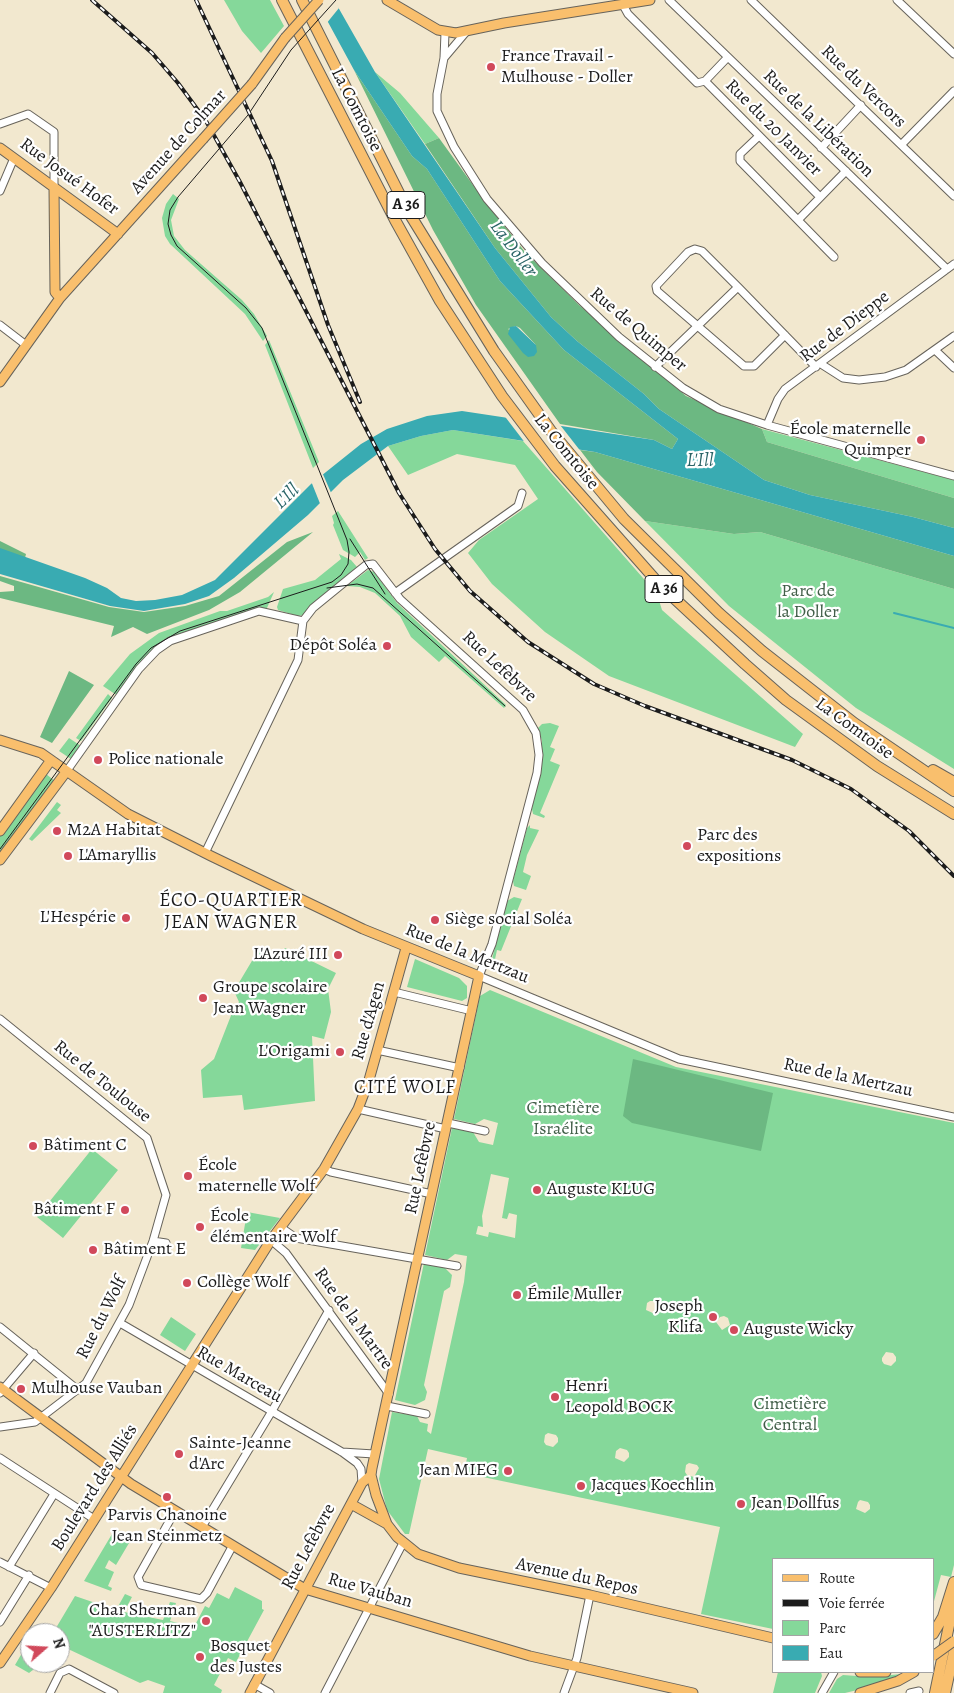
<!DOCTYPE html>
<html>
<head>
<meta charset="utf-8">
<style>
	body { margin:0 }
	#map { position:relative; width:954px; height:1693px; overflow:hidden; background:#f2e8cf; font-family:Alegreya,serif }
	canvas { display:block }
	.legend { position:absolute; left:772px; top:1558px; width:162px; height:115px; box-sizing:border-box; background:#fff; border:1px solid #a4a4a4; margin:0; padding:6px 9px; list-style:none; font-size:15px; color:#1c1c1c }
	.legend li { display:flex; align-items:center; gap:10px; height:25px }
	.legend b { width:25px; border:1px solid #a4a4a4 }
	.north { position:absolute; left:20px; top:1623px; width:50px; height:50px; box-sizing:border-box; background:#fff; border:1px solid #a4a4a4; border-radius:50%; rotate:71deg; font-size:14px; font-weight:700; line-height:20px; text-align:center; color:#1c1c1c }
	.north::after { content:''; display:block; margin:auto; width:18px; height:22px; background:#d1495b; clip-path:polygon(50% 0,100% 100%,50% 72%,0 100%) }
</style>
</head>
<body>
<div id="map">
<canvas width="954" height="1693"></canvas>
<ul class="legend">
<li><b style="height:6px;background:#f9bf6d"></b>Route</li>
<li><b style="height:6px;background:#1c1c1c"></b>Voie ferrée</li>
<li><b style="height:14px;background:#85d89a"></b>Parc</li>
<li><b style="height:14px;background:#39abb2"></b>Eau</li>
</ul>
<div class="north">N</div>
</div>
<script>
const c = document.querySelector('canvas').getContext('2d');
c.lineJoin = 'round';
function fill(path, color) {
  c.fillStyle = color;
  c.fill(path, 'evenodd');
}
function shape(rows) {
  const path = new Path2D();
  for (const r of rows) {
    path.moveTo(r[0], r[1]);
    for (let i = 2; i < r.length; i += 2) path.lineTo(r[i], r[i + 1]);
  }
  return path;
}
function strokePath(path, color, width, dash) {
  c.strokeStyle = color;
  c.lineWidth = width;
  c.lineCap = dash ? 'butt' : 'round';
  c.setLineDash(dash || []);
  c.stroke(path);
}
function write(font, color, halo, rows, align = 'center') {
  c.font = font + ' Alegreya,serif';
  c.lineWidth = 4.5;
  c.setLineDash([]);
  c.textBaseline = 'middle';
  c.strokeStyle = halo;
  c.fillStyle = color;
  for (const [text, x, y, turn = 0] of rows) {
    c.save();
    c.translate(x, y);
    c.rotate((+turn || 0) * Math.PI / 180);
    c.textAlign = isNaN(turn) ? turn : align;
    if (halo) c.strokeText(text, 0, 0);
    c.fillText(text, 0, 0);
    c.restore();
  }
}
fill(shape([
	[224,0,270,0,284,26,261,53,242,31],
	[375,72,400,93,439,138,425,144],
	[173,194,179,199,171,220,174,236,185,250,242,300,254,314,267,336,263,341,245,314,170,244,165,236,162,218,166,204],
	[269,340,319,462,313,468,265,345],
	[762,429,954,480,954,498,767,442],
	[453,430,523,441,657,594,662,610,803,734,795,747,609,676,545,632,492,584,468,553,479,540,538,499,515,465,457,454,408,475,388,446,421,436],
	[338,511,368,558,365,560,360,552,355,557,343,550,333,525,334,523,332,516],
	[645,521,734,534,760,532,954,589,954,769,856,708,729,606],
	[339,554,351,560,357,567,311,605,304,615,298,616,278,610,277,607,283,589,315,580,341,559],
	[368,570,374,572,397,603,506,705,504,708,445,656,439,662,411,637,400,616,375,593,360,587,347,586],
	[274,592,267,608,258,608,172,637,118,696,103,686,130,654,159,633,220,611,227,611,268,597],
	[108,694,112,698,81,741,76,738],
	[550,723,559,726,550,747,555,749,550,761,560,765,540,813,545,816,544,818,533,814,532,809,542,757,542,741,538,728,542,724],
	[69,738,81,746,71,759,59,751],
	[46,774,55,781,0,855,0,836],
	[57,802,61,805,57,810,61,813,32,841,29,839],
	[530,825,530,828,539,830,527,855,523,872,531,876,526,890,514,886,513,881,527,828],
	[514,897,522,899,501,951,497,950,494,964,491,963,507,901],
	[285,948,336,973,328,989,331,1012,324,1039,312,1036,315,1101,244,1110,242,1095,203,1098,201,1070,214,1059,232,1013,239,1002,234,991,259,949,278,958],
	[415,959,459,978,467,986,467,998,462,1001,407,987],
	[490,990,676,1067,954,1123,954,1565,951,1577,941,1575,933,1605,933,1559,773,1559,773,1629,701,1614,720,1527,464,1473,467,1458,428,1449,409,1534,405,1534,387,1510,379,1479,392,1412,417,1416,420,1422,428,1424,427,1431,431,1434,464,1282,467,1256,455,1254,447,1260,425,1255,452,1128,473,1132,479,1142,493,1145,498,1123,484,1119,475,1124,454,1119,480,996],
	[491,1174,509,1178,502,1218,507,1219,509,1213,517,1215,515,1238,489,1232,488,1237,476,1234,478,1226,483,1227,482,1216],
	[580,1286,587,1288,589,1291,589,1295,585,1300,576,1295,577,1289],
	[650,1301,654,1301,659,1306,660,1309,655,1314,646,1310,647,1303],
	[724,1316,728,1318,730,1325,722,1330,716,1322,720,1317],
	[886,1352,893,1353,896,1357,896,1361,891,1366,884,1364,882,1361,882,1358],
	[548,1433,556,1435,558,1438,558,1442,553,1447,546,1445,544,1442,545,1435],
	[620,1448,627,1450,629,1453,629,1457,624,1462,615,1458,616,1451],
	[689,1463,697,1465,699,1468,694,1477,687,1475,685,1472,686,1465],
	[860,1500,868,1502,870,1505,870,1509,865,1513,856,1509,858,1502],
	[92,1149,118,1170,63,1238,37,1217],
	[247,1212,280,1218,255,1250,241,1248],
	[424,1263,445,1268,452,1275,450,1287,444,1291,424,1385,427,1392,425,1400,415,1405,395,1400],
	[171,1317,196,1334,185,1351,160,1335],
	[115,1529,132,1538,116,1565,109,1560,105,1568,114,1572,108,1586,112,1588,111,1591,84,1581],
	[235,1587,262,1601,262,1609,264,1610,236,1662,228,1658,214,1685,222,1690,221,1693,163,1693,165,1686,148,1680,140,1683,66,1648,60,1657,60,1633,53,1633,75,1596,116,1610,125,1594,132,1597,124,1612,163,1620,170,1602,176,1603,170,1621,194,1627,205,1606,209,1608,217,1593,229,1599],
	[22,1653,30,1658,30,1663,57,1663,52,1670,42,1663,29,1673,15,1665],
	[778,1672,821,1672,822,1676,815,1693,773,1693],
	[902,1674,878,1685,845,1693,829,1693,837,1679,843,1675,870,1677]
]), '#85d89a');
fill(shape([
	[354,70,412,156,427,169,500,281,564,350,678,439,672,449,654,440,560,424,476,305,433,230],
	[516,326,520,328,536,345,508,329],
	[439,138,486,203,525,252,579,305,686,396,762,429,767,442,954,498,954,528,913,517,810,495,764,480,659,409,644,394,577,341,551,317,495,248,425,144],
	[580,450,595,452,954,556,954,589,760,532,734,534,645,521,597,472],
	[313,532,240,592,209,610,147,634,133,627,111,637,114,626,0,598,0,592,14,591,14,586,0,581,0,576,109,607,144,612,185,606,219,596,287,542],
	[0,541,26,554,25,558,0,550],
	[69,671,94,685,52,743,40,737],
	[633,1059,773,1093,761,1151,632,1123,623,1116]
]), '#6cb882');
fill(shape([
	[316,0,334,0,375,72,495,248,551,317,577,341,644,394,659,409,764,480,810,495,913,517,954,528,954,556,595,452,453,430,421,436,388,446,343,480,308,515,234,578,209,596,185,604,144,611,110,606,0,574,0,548,85,578,107,588,121,598,136,601,155,600,182,595,215,580,311,484,361,444,387,429,427,416,462,411,654,440,672,449,678,439,564,350,500,281,427,169,412,156,354,70],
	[516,326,536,345,537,352,534,356,528,357,523,353,508,334,510,327]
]), '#39abb2');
fill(shape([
	[313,0,335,0,339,8,326,24],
	[503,414,557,421,582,453,526,444],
	[322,472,332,495,321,506,311,481]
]), '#f2e8cf');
strokePath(shape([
	[894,613,954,628]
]), '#39abb2', 2);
const minor = shape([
	[669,0,947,269],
	[751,0,954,196],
	[897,0,954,54],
	[623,5,628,14,697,83,705,81,820,197],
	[445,33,444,58,437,94,437,111,454,147,487,199,542,263,619,337,683,388,719,409,767,425,954,476],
	[444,58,466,32],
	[705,81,728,57],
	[0,124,28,114,54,132,54,188],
	[759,136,740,154,740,161,834,257],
	[902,144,954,91],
	[821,148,861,105],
	[0,191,14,158],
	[798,220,846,171],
	[738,287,702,251,695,249,688,252,656,286,657,291,744,366,754,366,785,335],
	[0,325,26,345],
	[935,350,954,368],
	[821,364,843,378,859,380,885,377,906,370,954,336],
	[655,367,738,287,816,367],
	[767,425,778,399,785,389,954,264],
	[395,593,518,506,522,493],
	[66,772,139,669,157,650,170,641,259,611,303,621],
	[205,853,298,660,303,621,313,608,351,577,366,565,373,564,400,599,523,710,536,733,539,755,537,773,492,944,479,976,679,1059,954,1117],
	[394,992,472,1011],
	[0,1019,147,1138,166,1195,153,1241,129,1305,86,1383,35,1422,0,1427],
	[377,1050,460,1068],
	[358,1109,446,1129],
	[448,1123,485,1131],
	[324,1169,331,1172,432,1194],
	[280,1227,296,1238,457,1266],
	[271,1240,286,1253,389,1394],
	[153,1241,166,1243],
	[120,1323,342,1452,357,1463,361,1469,362,1483],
	[0,1327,78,1390],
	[0,1393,34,1353],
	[387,1406,426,1414],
	[342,1452,374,1454],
	[0,1458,94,1519],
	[175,1511,138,1577,141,1585,201,1599,207,1593,233,1545],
	[202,1527,272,1411,329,1310],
	[0,1562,51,1588],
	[9,1567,54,1494],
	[0,1622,29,1575],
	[254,1684,270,1693],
	[50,1693,60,1673,69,1669,114,1693],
	[325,1693,403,1543],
	[564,1693,577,1658,590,1595],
	[822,1693,834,1672],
	[910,1693,919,1691]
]);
const major = shape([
	[387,0,438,30,456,33,504,23,650,0],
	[252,84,285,38],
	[0,148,118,234],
	[54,188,55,292,60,298],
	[0,382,60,298,203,139],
	[0,740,41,753,128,814,211,856,363,929,479,976,372,1468,371,1475,376,1495,387,1524,397,1537,418,1554,459,1568,590,1595,773,1638],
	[0,831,51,760],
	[0,860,66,772],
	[0,1387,131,1484,305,1589,530,1656,693,1693],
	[351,1504,387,1524],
	[0,1663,51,1588,271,1240,324,1169,358,1109,369,1080,406,948],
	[860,1672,886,1672],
	[250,1693,362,1483,371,1475],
	[860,1693,898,1681,914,1672]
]);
const highway = shape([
	[282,0,395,220,440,301,502,396,555,466,661,586,745,664,786,700,877,766,954,814],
	[302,0,409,213,494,351,551,431,624,519,719,613,762,651,854,723,954,791],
	[933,770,954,782],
	[933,1634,943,1617,954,1582],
	[935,1693,954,1601],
	[945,1693,954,1652]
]);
strokePath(minor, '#67635b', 9);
strokePath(major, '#67635b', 11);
strokePath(highway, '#67635b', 12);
strokePath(minor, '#fff', 7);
strokePath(major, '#f9bf6d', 9);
strokePath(highway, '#f9bf6d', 10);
strokePath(shape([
	[350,539,385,594],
	[327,588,357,584,373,588,505,706],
	[0,849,136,664,151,648,180,631,332,582,341,575,348,564,349,552,347,540,262,328,246,308,177,246,171,235,168,224,170,210,178,197,248,115,291,50,336,0]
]), '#1c1c1c', 1);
const rail = shape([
	[92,0,152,53,178,83,206,121,240,182,399,493,435,549,470,591,528,642,594,684,645,706,792,760,851,789,909,831,954,876],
	[196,0,272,161,328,325,360,402]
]);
strokePath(rail, '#1c1c1c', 4);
strokePath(rail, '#fff', 2, [5.5]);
const majorBridge = shape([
	[285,38,319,0],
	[203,139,252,84],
	[933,1656,954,1641]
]);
strokePath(majorBridge, '#67635b', 11, []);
strokePath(majorBridge, '#f9bf6d', 9);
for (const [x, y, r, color] of [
	[491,67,5,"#d1495b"],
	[921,440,5,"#d1495b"],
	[387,646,5,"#d1495b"],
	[98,760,5,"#d1495b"],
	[57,831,5,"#d1495b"],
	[687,846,5,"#d1495b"],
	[68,856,5,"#d1495b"],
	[126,918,5,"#d1495b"],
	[435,920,5,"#d1495b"],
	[338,955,5,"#d1495b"],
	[203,998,5,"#d1495b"],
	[340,1052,5,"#d1495b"],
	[33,1146,5,"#d1495b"],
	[188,1176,5,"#d1495b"],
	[537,1190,5,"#d1495b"],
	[125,1210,5,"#d1495b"],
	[200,1227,5,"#d1495b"],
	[93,1250,5,"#d1495b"],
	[187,1283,5,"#d1495b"],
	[517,1295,5,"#d1495b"],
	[713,1317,5,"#d1495b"],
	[734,1330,5,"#d1495b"],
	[21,1389,5,"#d1495b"],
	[555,1397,5,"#d1495b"],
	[179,1454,5,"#d1495b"],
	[508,1471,5,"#d1495b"],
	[581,1486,5,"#d1495b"],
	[167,1497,5,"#d1495b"],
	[741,1504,5,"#d1495b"],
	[206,1621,5,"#d1495b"],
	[200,1657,5,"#d1495b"]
]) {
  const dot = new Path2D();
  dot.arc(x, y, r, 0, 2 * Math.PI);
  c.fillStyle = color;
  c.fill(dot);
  strokePath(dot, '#fff', 2);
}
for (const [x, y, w] of [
	[406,205,38],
	[664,589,38]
]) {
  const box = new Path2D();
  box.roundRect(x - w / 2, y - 13.5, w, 27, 4);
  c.fillStyle = '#fff';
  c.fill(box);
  strokePath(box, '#1c1c1c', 1);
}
write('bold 16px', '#1c1c1c', null, [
	["A 36",406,205],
	["A 36",664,589]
]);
write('18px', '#1c1c1c', '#fff', [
	["France Travail -",501,57],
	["Mulhouse - Doller",501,78],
	["École maternelle",911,430,"right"],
	["Quimper",911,451,"right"],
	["Dépôt Soléa",377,646,"right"],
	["Police nationale",108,760],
	["M2A Habitat",67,831],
	["Parc des",697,836],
	["expositions",697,857],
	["L'Amaryllis",78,856],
	["L'Hespérie",116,918,"right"],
	["Siège social Soléa",445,920],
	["L'Azuré III",328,955,"right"],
	["Groupe scolaire",213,988],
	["Jean Wagner",213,1009],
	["L'Origami",330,1052,"right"],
	["Bâtiment C",43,1146],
	["École",198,1166],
	["maternelle Wolf",198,1187],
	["Auguste KLUG",547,1190],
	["Bâtiment F",115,1210,"right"],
	["École",210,1217],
	["élémentaire Wolf",210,1238],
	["Bâtiment E",103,1250],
	["Collège Wolf",197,1283],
	["Émile Muller",527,1295],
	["Joseph",703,1307,"right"],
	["Klifa",703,1328,"right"],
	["Auguste Wicky",744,1330],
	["Henri",565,1387],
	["Leopold BOCK",565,1408],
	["Mulhouse Vauban",31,1389],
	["Sainte-Jeanne",189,1444],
	["d'Arc",189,1465],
	["Jean MIEG",498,1471,"right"],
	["Jacques Koechlin",591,1486],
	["Jean Dollfus",751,1504],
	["Parvis Chanoine",167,1516,"center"],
	["Jean Steinmetz",167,1537,"center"],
	["Char Sherman",196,1611,"right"],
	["\"AUSTERLITZ\"",196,1632,"right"],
	["Bosquet",210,1647],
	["des Justes",210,1668]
], 'left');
write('18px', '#1c1c1c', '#fff', [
	["Rue du Vercors",863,87,44],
	["La Comtoise",356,110,63],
	["Rue de la Libération",818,124,44],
	["Rue du 20 Janvier",773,128,45],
	["Avenue de Colmar",179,142,-48],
	["Rue Josué Hofer",69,177,36],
	["Rue de Dieppe",845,327,-37],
	["Rue de Quimper",638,330,40],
	["La Comtoise",566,452,51],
	["Rue Lefèbvre",499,667,43],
	["La Comtoise",854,729,36],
	["Rue de la Mertzau",467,954,22],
	["Rue d'Agen",369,1021,-74],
	["Rue de la Mertzau",848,1078,12],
	["Rue de Toulouse",102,1082,39],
	["Rue Lefèbvre",421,1168,-78],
	["Rue du Wolf",102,1318,-63],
	["Rue de la Martre",353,1319,54],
	["Rue Marceau",239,1375,30],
	["Boulevard des Alliés",95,1488,-58],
	["Rue Lefèbvre",309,1547,-62],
	["Avenue du Repos",577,1577,12],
	["Rue Vauban",370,1591,16]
]);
write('18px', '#415e48', '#fff', [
	["Parc de",808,592],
	["la Doller",808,613],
	["Cimetière",563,1109],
	["Israélite",563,1130],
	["Cimetière",790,1405],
	["Central",790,1426]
]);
write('italic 19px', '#2a6467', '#fff', [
	["La Doller",513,249,53],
	["L'Ill",700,461],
	["L'Ill",287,497,-43]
]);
c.letterSpacing = '1px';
write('19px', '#1c1c1c', '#fff', [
	["ÉCO-QUARTIER",231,901],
	["JEAN WAGNER",231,923],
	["CITÉ WOLF",405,1088]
]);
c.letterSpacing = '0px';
</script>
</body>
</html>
